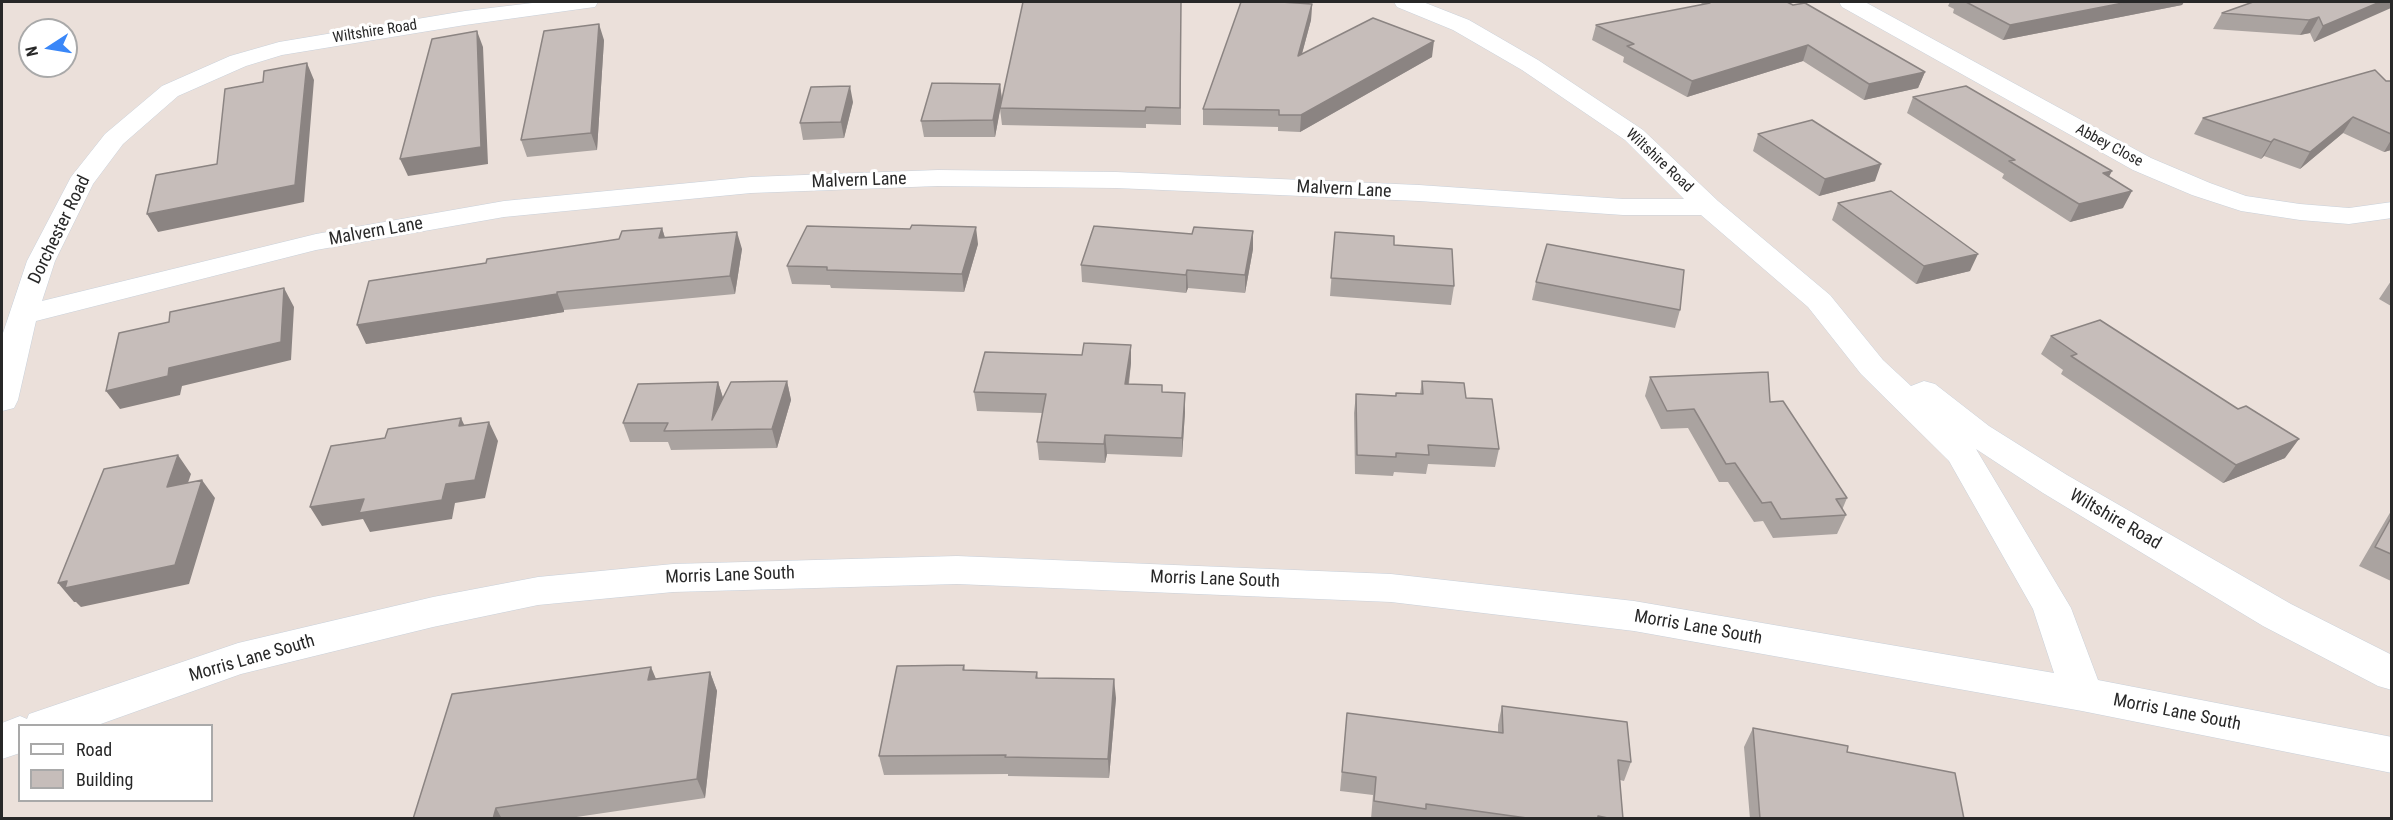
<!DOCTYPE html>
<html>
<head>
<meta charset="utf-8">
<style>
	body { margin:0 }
	#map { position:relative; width:2393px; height:820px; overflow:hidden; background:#ebe0da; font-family:"Roboto Condensed",sans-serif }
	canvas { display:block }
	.frame { position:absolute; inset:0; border:3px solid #282828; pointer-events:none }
	.legend { position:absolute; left:18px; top:724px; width:195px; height:78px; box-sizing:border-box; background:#fff; border:2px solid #a9a9a9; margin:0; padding:8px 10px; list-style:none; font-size:18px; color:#282828 }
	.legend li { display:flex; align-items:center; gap:12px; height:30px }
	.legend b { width:30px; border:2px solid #a9a9a9 }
	.north { position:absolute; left:18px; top:18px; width:60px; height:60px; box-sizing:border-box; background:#fff; border:2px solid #a9a9a9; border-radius:50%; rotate:258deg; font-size:16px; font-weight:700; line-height:24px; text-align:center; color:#282828 }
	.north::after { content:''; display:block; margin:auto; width:21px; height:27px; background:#3a87f8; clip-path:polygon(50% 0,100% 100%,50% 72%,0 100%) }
</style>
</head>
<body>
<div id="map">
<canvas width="2393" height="820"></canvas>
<div class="frame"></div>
<ul class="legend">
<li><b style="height:8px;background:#fff"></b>Road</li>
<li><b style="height:16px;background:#c6bdba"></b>Building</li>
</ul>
<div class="north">N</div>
</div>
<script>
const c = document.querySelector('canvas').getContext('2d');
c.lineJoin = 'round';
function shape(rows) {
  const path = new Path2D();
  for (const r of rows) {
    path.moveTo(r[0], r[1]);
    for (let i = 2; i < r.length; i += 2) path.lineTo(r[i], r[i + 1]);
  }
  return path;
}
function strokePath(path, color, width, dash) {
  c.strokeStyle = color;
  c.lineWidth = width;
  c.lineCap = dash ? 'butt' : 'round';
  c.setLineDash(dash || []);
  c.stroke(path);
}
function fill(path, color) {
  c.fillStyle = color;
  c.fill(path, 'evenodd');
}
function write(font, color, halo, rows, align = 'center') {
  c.font = font + ' "Roboto Condensed",sans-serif';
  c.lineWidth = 6;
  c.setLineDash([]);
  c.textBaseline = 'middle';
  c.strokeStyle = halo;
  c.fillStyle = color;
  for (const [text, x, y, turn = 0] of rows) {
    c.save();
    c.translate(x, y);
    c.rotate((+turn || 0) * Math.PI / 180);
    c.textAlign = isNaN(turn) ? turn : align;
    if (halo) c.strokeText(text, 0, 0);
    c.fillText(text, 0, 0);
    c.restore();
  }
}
const minor = shape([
	[541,2,598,2,595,7,587,8,465,25,282,55,246,66,178,96,123,144,93,184,55,261,42,301,316,234,504,201,751,177,938,170,1116,172,1419,185,1623,199,1684,199,1625,140,1522,70,1453,30,1397,7,1394,2,1423,2,1469,20,1538,60,1643,130,1718,201,1830,295,1883,360,1911,386,1924,381,1935,384,1989,426,2067,475,2291,604,2392,655,2392,690,2378,686,2263,626,2043,493,1976,449,2071,608,2098,680,2392,737,2392,773,2082,711,1634,631,1391,602,957,584,673,592,538,605,433,627,241,674,95,726,20,726,20,753,2,759,2,723,20,716,27,719,29,714,238,643,433,597,538,577,673,564,957,556,1391,574,1634,601,2054,673,2033,609,1949,461,1861,374,1808,307,1701,215,1623,215,1419,201,1116,188,938,186,751,193,504,217,316,250,36,321,18,400,14,408,2,411,2,336,27,261,71,177,105,134,162,86,230,56,279,42,465,11,541,2],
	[1839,2,1865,2,2151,158,2210,183,2246,196,2300,204,2349,208,2392,202,2392,218,2349,224,2300,220,2241,211,2192,195,2133,170,1842,7,1839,2]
]);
strokePath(minor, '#c8d0da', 1);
fill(minor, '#fff');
fill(shape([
	[1181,2,1181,125,1146,124,1146,128,1002,125,1000,109,995,137,924,137,921,121,1000,84,1002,100],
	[1701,2,1787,2,1925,72,1918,88,1864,100,1803,61,1687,97,1623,62,1624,57,1592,40,1596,25,1702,5],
	[1950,2,2184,2,2182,5,2003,40,1953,13,1954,9,1948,6],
	[2391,2,2314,42,2310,33,2300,35,2213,29,2222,13],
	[1312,4,1311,20,1302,54,1432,57,1300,132,1278,131,1278,127,1203,125,1203,109],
	[604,40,597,150,527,157,521,140],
	[2386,81,2391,81,2391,150,2384,152,2343,133,2300,169,2264,156,2261,159,2194,134,2203,118],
	[1913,97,2109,177,2123,208,2070,222,2002,178,2004,174,1907,113],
	[853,102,844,138,803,140,800,123],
	[1758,134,1875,181,1819,196,1753,151],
	[1838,203,1970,271,1916,284,1832,220],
	[662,228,665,238,742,249,735,294,564,310,564,312,366,344,486,263,619,239],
	[1335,232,1394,245,1454,286,1451,305,1330,296],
	[1192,234,1253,249,1245,293,1188,288,1186,293,1082,282,1081,265],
	[978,244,964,292,831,288,830,285,792,284,787,266],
	[2391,281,2391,306,2379,299],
	[1536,282,1680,310,1675,328,1532,300],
	[2051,336,2285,458,2223,483,2061,374,2063,370,2041,354],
	[1131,363,1129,384,1163,392,1185,393,1185,412,1182,457,1107,454,1105,463,1039,460,1037,442,1043,413,977,411,974,392],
	[1650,377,1770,402,1847,498,1842,510,1846,515,1837,534,1773,538,1763,521,1754,522,1728,482,1719,482,1688,428,1661,429,1645,396],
	[787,381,791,400,777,448,671,450,668,442,630,442,623,423,718,382,723,398],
	[1422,381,1466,398,1499,449,1495,467,1428,464,1426,474,1394,472,1393,476,1355,474,1354,413,1356,394,1396,396,1396,393,1420,394],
	[2391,511,2391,581,2359,566],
	[964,665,965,670,1037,672,1038,678,1116,698,1109,778,1008,776,1008,774,884,775,879,756],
	[710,672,717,691,705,798,563,819,413,819,656,679],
	[1502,706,1631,762,1624,781,1620,780,1623,819,1371,819,1373,795,1340,791,1347,713,1498,732,1498,725],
	[1753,728,1847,752,1964,819,1750,819,1744,747]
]), '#aaa3a0');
fill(shape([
	[2128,2,2184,2,2182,5,2003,40,2010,25],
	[2380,2,2391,2,2391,8,2314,42,2323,26],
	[1312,4,1311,20,1297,72,1298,56],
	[2319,17,2310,33,2300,35,2309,20],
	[599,24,604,40,597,150,591,133],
	[477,31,483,47,488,164,408,176,400,159],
	[1434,41,1432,57,1300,132,1301,115],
	[1808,45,1803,61,1687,97,1692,81],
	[307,63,314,80,304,202,158,232,147,214,295,185],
	[1925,72,1918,88,1864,100,1869,84],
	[1000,84,1002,100,995,137,993,120],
	[850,86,853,102,844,138,841,122],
	[2353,117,2343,133,2300,169,2310,152],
	[2274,139,2264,156,2261,159,2271,142],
	[2391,140,2391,150,2384,152],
	[1881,164,1875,181,1819,196,1825,179],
	[2112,171,2103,188,2103,173],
	[2132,191,2123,208,2070,222,2079,204],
	[976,227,978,244,964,292,962,274],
	[662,228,667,245,659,238],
	[1253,231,1253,249,1245,293,1245,275],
	[737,232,742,249,735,294,730,276],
	[1978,254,1970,271,1916,284,1924,266],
	[1187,270,1188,288,1186,293,1186,275],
	[284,288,294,307,291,360,182,386,180,395,120,409,106,391,169,368],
	[557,292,564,310,564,312,366,344,357,325],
	[1131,345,1131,363,1126,402,1125,384],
	[787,381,791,400,777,448,772,429],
	[718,382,724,401,712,420],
	[1185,393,1185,412,1182,457,1182,438],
	[461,418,470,437,459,426],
	[489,422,498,441,485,498,455,503,452,519,370,532,363,519,322,526,310,507,446,484],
	[1105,435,1107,454,1105,463,1104,444],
	[2299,439,2285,458,2223,483,2236,465],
	[178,455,191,474,180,506,167,487],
	[202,480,215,498,189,584,81,607,76,602,74,602,58,583],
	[651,667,659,686,648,680],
	[710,672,717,691,705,798,697,779],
	[1114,679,1116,698,1109,778,1108,759],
	[496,808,502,819,493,819]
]), '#8b8482');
const building = shape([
	[1023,2,1181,2,1180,108,1146,107,1145,111,1000,108,1023,2],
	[1241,2,1281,2,1312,4,1298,56,1373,18,1434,41,1301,115,1279,115,1279,110,1203,109,1241,2],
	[1709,2,1787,2,1793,5,1805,3,1925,72,1869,84,1808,45,1692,81,1627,46,1634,44,1596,25,1710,3,1709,2],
	[1966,2,2128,2,2010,25,1966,2],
	[2253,2,2380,2,2323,26,2319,17,2309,20,2222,13,2253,2],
	[599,24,591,133,521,140,544,31,599,24],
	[477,31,481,147,400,159,432,39,477,31],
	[307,63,295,185,147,214,156,175,217,164,225,89,263,82,264,71,307,63],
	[2375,70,2386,81,2391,81,2391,134,2353,117,2310,152,2274,139,2271,142,2203,118,2375,70],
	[932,83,1000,84,993,120,921,121,932,83],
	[850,86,841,122,800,123,811,87,850,86],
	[1966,86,2112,171,2103,173,2132,191,2079,204,2009,161,2015,160,1913,97,1966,86],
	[1812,120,1881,164,1825,179,1758,134,1812,120],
	[1891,191,1978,254,1924,266,1838,203,1891,191],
	[912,225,976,227,962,274,827,270,827,267,787,266,807,226,910,229,912,225],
	[1094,226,1192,234,1194,227,1253,231,1245,275,1187,270,1186,275,1081,265,1094,226],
	[662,228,659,238,737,232,730,276,557,292,557,294,357,325,369,281,486,263,487,259,619,239,622,231,662,228],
	[1335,232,1394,236,1394,245,1452,249,1454,286,1331,278,1335,232],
	[1547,244,1684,270,1680,310,1536,282,1547,244],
	[284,288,281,342,169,368,168,376,106,391,119,333,169,322,170,312,284,288],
	[2100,320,2238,409,2246,406,2299,439,2236,465,2071,356,2077,354,2051,336,2100,320],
	[1084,343,1131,345,1125,384,1162,385,1162,392,1185,393,1182,438,1105,435,1104,444,1037,442,1046,394,974,392,985,352,1082,355,1084,343],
	[1768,372,1770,402,1783,401,1847,498,1836,499,1846,515,1781,519,1771,502,1762,503,1735,463,1726,464,1694,409,1667,411,1650,377,1768,372],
	[787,381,772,429,664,431,668,423,623,423,638,384,718,382,712,420,731,382,787,381],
	[1422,381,1464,383,1466,398,1492,399,1499,449,1428,445,1429,455,1396,453,1396,457,1357,455,1356,394,1396,396,1396,393,1423,394,1422,381],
	[461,418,459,426,489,422,475,480,446,484,442,500,359,513,364,499,310,507,331,446,385,438,388,429,461,418],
	[178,455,167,487,202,480,175,565,65,588,67,581,58,583,104,469,178,455],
	[2391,518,2391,554,2375,547,2391,518],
	[964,665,963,670,1037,672,1036,678,1114,679,1108,759,1005,757,1006,755,879,756,897,666,964,665],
	[651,667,648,680,710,672,697,779,496,808,493,819,413,819,452,694,651,667],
	[1502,706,1627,722,1631,762,1618,760,1623,819,1613,819,1598,816,1598,819,1534,819,1426,804,1426,809,1374,801,1376,777,1342,772,1347,713,1503,733,1502,706],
	[1753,728,1848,746,1847,752,1955,773,1964,819,1760,819,1753,728]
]);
fill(building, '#c6bdba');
strokePath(building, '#8b8482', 1.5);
write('15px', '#282828', '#fff', [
	["Wiltshire Road",375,32,-9],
	["Abbey Close",2109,146,28],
	["Wiltshire Road",1659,161,43]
]);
write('18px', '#282828', '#fff', [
	["Malvern Lane",859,181,-2],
	["Malvern Lane",1344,190,3],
	["Dorchester Road",60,230,-64],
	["Malvern Lane",376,232,-10],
	["Wiltshire Road",2115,520,30],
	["Morris Lane South",730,576,-2],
	["Morris Lane South",1215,580,2],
	["Morris Lane South",1698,628,10],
	["Morris Lane South",252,659,-16],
	["Morris Lane South",2177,713,11]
]);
</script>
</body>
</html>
